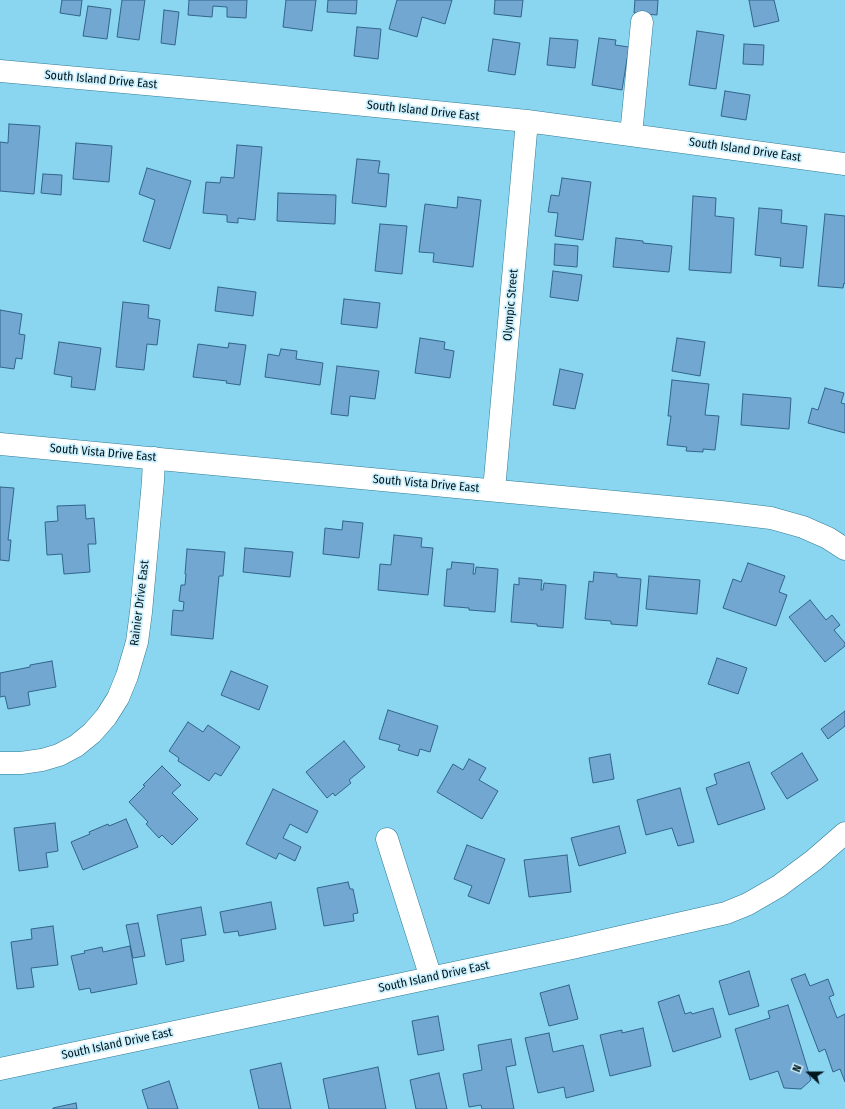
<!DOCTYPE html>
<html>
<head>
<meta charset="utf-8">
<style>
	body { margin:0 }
	#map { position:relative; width:845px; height:1109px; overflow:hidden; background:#8ad5f0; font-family:"Fira Sans Condensed",sans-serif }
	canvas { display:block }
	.north { position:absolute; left:789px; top:1053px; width:40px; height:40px; -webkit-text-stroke:3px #ccf0fd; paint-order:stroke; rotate:291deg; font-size:11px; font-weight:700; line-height:16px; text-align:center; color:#01161d }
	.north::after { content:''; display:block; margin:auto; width:14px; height:18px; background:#01161d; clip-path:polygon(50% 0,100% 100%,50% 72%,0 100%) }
</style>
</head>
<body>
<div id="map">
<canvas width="845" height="1109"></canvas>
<div class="north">N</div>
</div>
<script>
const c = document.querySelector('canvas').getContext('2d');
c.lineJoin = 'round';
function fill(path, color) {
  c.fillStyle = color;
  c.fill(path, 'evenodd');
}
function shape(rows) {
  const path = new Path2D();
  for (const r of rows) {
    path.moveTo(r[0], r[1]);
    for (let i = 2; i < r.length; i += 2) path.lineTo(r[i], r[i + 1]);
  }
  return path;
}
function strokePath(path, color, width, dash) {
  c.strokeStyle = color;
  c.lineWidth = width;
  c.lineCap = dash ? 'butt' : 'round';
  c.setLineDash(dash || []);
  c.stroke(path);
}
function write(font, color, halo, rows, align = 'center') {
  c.font = font + ' "Fira Sans Condensed",sans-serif';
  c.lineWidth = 3.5;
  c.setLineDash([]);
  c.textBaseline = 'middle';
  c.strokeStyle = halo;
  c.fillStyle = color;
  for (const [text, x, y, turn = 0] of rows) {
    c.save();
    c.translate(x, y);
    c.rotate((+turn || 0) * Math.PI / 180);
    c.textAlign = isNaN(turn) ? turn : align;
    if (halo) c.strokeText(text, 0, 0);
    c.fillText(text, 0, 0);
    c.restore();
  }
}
const building = shape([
	[62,0,82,0,80,16,60,13,62,0],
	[122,0,145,0,139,40,117,37,122,0],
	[189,0,247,0,246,18,227,17,227,7,213,6,212,17,188,15,189,0],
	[286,0,316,0,312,31,283,27,286,0],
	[328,0,357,0,356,14,327,12,328,0],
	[397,0,452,0,445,24,422,17,417,37,389,29,397,0],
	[495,0,523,0,521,17,494,14,495,0],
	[635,0,658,0,657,15,634,13,635,0],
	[749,0,774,0,779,21,754,27,749,0],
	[88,6,111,9,107,39,83,36,88,6],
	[164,10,179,12,175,45,161,43,164,10],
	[357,27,381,29,378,59,354,56,357,27],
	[697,31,724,35,716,89,689,85,697,31],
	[550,38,578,40,575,68,547,65,550,38],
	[599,38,616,40,615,45,629,47,622,90,592,85,599,38],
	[493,39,520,43,515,75,488,71,493,39],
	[744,44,764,45,763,65,743,64,744,44],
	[725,91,750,95,746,120,721,116,725,91],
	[9,124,40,126,34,194,0,191,0,142,8,143,9,124],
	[76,143,112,146,109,182,73,179,76,143],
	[237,145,262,147,255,220,238,218,238,223,227,222,227,215,203,213,206,182,220,183,221,177,234,178,237,145],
	[357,159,380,161,378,173,389,174,386,207,352,203,357,159],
	[147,168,191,181,170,249,143,241,155,200,139,194,147,168],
	[43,174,62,175,61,195,41,193,43,174],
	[562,178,591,182,583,240,555,236,558,213,548,212,551,195,559,196,562,178],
	[278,193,336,195,335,224,277,221,278,193],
	[693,196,716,198,715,216,734,218,731,273,689,270,693,196],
	[458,197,481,200,473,267,433,262,434,253,419,252,425,204,457,208,458,197],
	[759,208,782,210,781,223,807,226,803,268,780,266,781,258,755,255,759,208],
	[825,214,845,216,845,284,844,283,843,288,818,286,825,214],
	[380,224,407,226,402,274,375,271,380,224],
	[616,238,643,241,643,243,672,246,669,272,613,267,616,238],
	[555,244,578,246,577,267,554,265,555,244],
	[553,271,582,275,578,301,550,297,553,271],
	[218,287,256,292,253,316,215,311,218,287],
	[344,299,380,303,377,328,341,324,344,299],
	[123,302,149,305,148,318,160,320,157,345,147,344,144,370,116,367,123,302],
	[0,310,22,314,19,334,25,335,22,359,16,358,14,369,0,367,0,310],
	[420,338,445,342,444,349,454,351,450,378,415,373,420,338],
	[677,338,705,342,700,376,672,371,677,338],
	[59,342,101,348,95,390,71,387,72,377,54,374,59,342],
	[229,343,246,345,240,385,226,383,227,381,193,377,198,344,228,348,229,343],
	[281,349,297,351,296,359,323,363,320,385,265,377,268,354,279,356,281,349],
	[337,366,379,371,375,399,350,396,348,416,331,414,337,366],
	[560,369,583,374,575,409,553,405,560,369],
	[672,380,709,384,705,415,719,416,715,450,703,449,703,452,686,451,687,447,667,445,671,416,668,416,672,380],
	[825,388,844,393,841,403,845,404,845,433,808,423,812,408,818,410,825,388],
	[743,394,791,398,789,429,741,425,743,394],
	[0,487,14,488,8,540,11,540,9,561,0,560,0,487],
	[85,505,86,519,94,518,96,544,88,544,90,572,64,574,62,554,47,555,45,522,58,521,57,506,85,505],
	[343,521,363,523,359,558,323,554,325,528,342,530,343,521],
	[394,535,422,538,421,547,433,548,428,595,378,590,380,564,391,565,394,535],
	[245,548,293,552,290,577,243,572,245,548],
	[187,549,225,552,223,576,219,576,213,639,171,635,173,610,183,611,184,602,179,601,181,585,185,585,186,574,185,574,187,549],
	[452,562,474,564,473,574,475,574,476,567,498,569,495,612,469,610,469,608,444,606,447,569,451,569,452,562],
	[748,563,785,576,779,592,787,595,776,626,723,608,733,579,741,582,748,563],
	[594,572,617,574,617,577,641,579,637,626,611,624,611,621,585,619,589,581,593,582,594,572],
	[649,576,700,580,697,614,646,609,649,576],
	[519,578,542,580,541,590,543,590,544,583,566,585,563,628,537,626,537,624,511,622,514,584,519,585,519,578],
	[810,600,826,620,832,615,840,625,834,630,845,643,845,646,825,662,789,617,810,600],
	[717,658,747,668,738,694,708,684,717,658],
	[52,661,56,687,28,692,30,705,8,709,5,696,0,697,0,673,30,667,30,665,52,661],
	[231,671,268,686,259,710,221,695,231,671],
	[388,710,438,726,430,752,420,749,418,756,398,750,400,745,379,739,388,710],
	[845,711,845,726,828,739,821,729,845,711],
	[188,722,203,732,208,725,240,747,221,776,215,773,209,781,178,761,179,758,169,751,188,722],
	[344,741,365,767,349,780,351,783,335,796,333,793,327,798,306,772,344,741],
	[802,753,818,780,787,799,771,773,802,753],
	[610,754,614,779,593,783,589,758,610,754],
	[469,759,486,768,479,780,498,791,482,819,437,792,453,764,463,770,469,759],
	[749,762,765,809,718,825,706,788,717,784,714,774,749,762],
	[162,766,181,785,172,793,198,819,172,845,162,835,159,838,146,824,148,822,129,802,145,786,143,785,162,766],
	[680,788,694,842,678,846,672,828,646,835,637,800,680,788],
	[273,789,318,811,307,833,290,824,283,838,301,847,295,861,279,853,276,859,246,844,273,789],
	[126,819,138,847,83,870,71,842,90,834,89,832,108,824,109,826,126,819],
	[55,823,58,851,46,853,48,867,19,871,14,828,55,823],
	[619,826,626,853,579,866,571,838,619,826],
	[467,845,505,859,489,904,468,896,472,886,454,879,467,845],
	[567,855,571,892,529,897,524,860,567,855],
	[348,882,350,889,353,889,358,913,353,914,354,921,324,926,317,888,348,882],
	[271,902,276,929,239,936,238,931,224,933,220,912,271,902],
	[201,907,206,935,181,939,184,961,166,965,157,915,201,907],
	[138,923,145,956,133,958,126,925,138,923],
	[53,926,58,965,31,968,34,987,17,989,11,942,32,939,31,929,53,926],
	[130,946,137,984,91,993,90,988,79,990,71,956,85,953,84,951,102,947,103,952,130,946],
	[749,971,759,1006,729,1015,719,981,749,971],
	[805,974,810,986,828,979,834,995,829,997,837,1018,845,1014,845,1082,840,1069,833,1072,825,1049,819,1052,791,979,805,974],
	[569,985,578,1019,549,1026,540,993,569,985],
	[679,995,685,1014,691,1012,692,1014,713,1008,721,1037,673,1052,658,1002,679,995],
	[788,1005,811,1080,801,1089,784,1088,778,1071,750,1080,735,1029,770,1018,768,1011,788,1005],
	[438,1016,444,1050,418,1055,412,1021,438,1016],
	[643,1028,651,1066,610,1076,600,1035,622,1030,622,1033,643,1028],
	[549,1033,553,1052,583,1045,594,1091,566,1098,564,1087,538,1093,525,1038,549,1033],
	[511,1039,516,1065,506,1067,514,1109,482,1109,481,1105,469,1107,463,1074,482,1070,478,1045,511,1039],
	[281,1063,291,1109,259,1109,250,1070,281,1063],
	[378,1067,386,1109,329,1109,323,1079,378,1067],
	[439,1073,447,1109,416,1109,410,1080,439,1073],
	[169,1081,178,1109,148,1109,142,1090,169,1081],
	[76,1103,77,1109,53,1109,53,1108,76,1103]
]);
fill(building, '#72a7d1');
strokePath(building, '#31658b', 1);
const minor = shape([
	[0,71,223,91,527,121,845,164],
	[631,135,642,22],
	[0,444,721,512,771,518,803,527,828,538,845,549],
	[494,490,527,121],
	[0,763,21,763,42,760,59,755,76,746,92,733,106,717,118,698,127,676,137,642,141,612,153,481,154,458],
	[387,839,431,978],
	[0,1069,572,948,726,913,748,904,779,886,814,860,845,833]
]);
strokePath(minor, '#2f7c95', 23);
strokePath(minor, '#fff', 22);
write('12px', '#01161d', '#ccf0fd', [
	["South Island Drive East",101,80,5],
	["South Island Drive East",423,111,6],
	["South Island Drive East",745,150,8],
	["Olympic Street",511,305,-85],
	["South Vista Drive East",103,453,5],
	["South Vista Drive East",426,484,5],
	["Rainier Drive East",140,603,-83],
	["South Island Drive East",434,977,-12],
	["South Island Drive East",117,1044,-12]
]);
</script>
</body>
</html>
